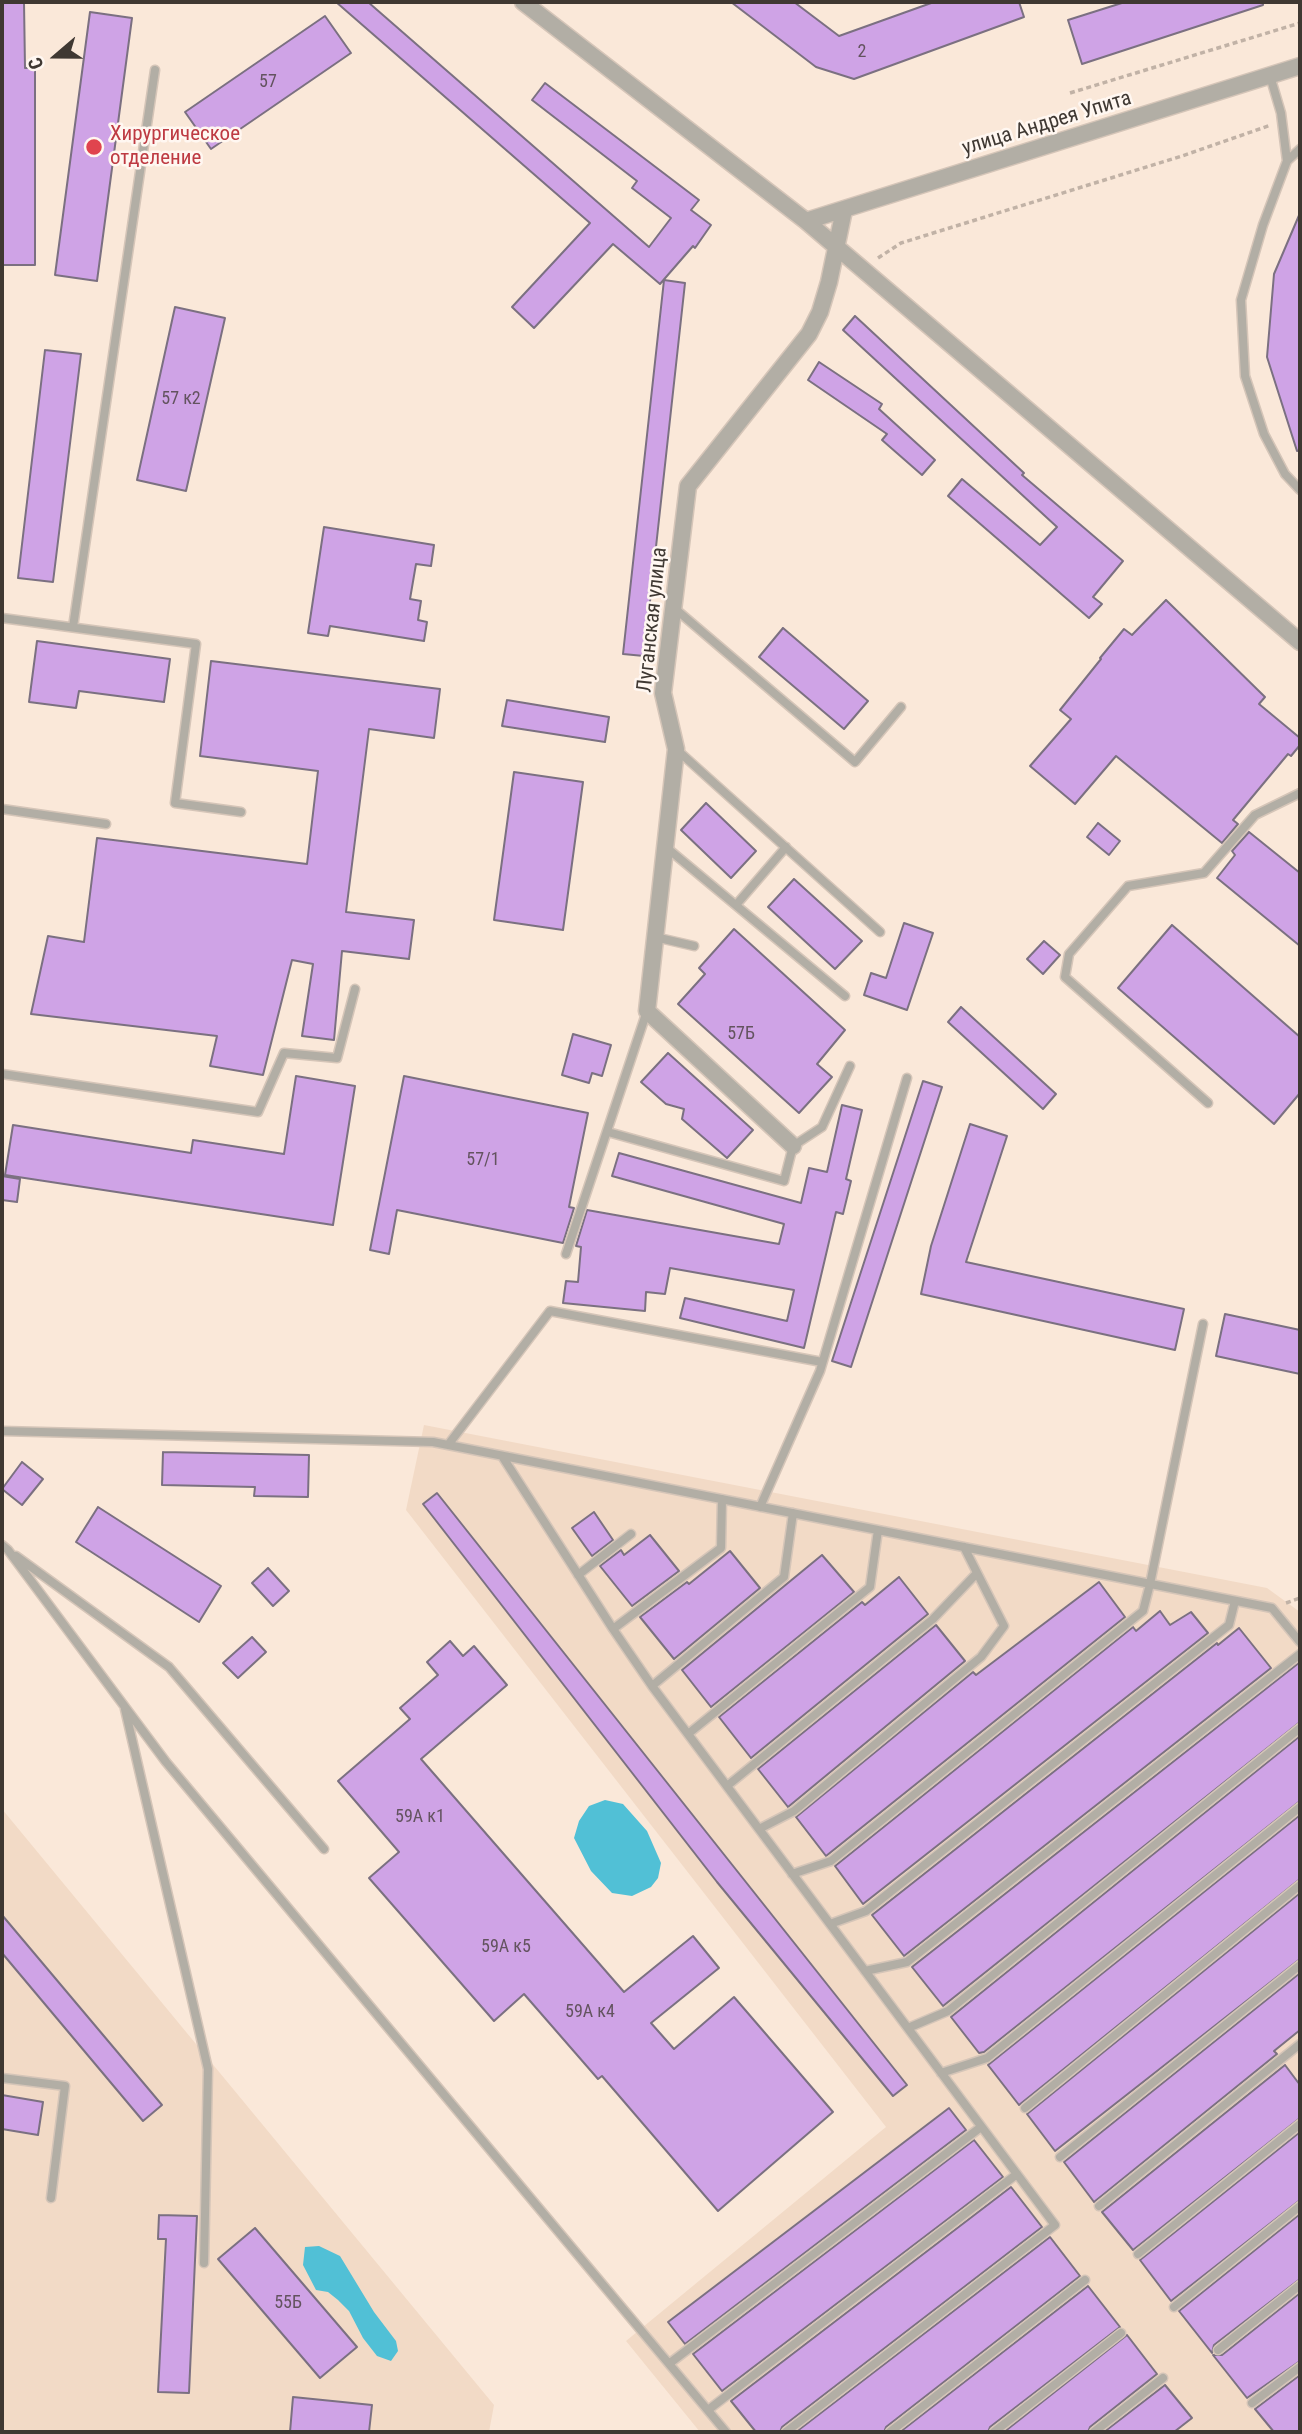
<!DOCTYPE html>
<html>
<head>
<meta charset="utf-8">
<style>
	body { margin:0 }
	#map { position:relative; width:1302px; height:2434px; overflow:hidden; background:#fae8d9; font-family:"Roboto Condensed",sans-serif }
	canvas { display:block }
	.frame { position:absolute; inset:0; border:4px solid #3f3832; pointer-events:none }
	.north { position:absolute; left:21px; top:21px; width:70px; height:70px; -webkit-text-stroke:5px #fff7f1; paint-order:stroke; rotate:250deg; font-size:19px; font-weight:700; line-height:28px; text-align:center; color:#3f3832 }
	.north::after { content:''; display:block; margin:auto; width:24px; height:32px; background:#3f3832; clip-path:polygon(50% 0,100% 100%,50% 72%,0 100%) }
</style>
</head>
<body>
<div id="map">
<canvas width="1302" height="2434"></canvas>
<div class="frame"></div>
<div class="north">С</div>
</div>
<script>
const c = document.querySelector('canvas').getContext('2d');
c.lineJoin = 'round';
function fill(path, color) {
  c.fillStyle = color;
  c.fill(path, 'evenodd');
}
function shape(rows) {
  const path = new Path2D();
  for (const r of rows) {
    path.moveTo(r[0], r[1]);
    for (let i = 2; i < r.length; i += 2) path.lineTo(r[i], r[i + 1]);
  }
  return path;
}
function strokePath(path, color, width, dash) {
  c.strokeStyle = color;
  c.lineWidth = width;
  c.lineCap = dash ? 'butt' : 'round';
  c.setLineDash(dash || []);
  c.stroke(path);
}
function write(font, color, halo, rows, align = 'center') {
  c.font = font + ' "Roboto Condensed",sans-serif';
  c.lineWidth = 5;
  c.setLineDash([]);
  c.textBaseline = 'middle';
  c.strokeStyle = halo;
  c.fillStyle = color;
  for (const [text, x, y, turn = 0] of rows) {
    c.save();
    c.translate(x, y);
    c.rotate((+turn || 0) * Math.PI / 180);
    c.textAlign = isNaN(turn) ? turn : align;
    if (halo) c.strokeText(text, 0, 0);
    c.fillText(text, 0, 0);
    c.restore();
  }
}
fill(shape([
	[424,1425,1267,1588,1300,1612,1300,2432,700,2432,626,2341,886,2127,406,1510],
	[2,1809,494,2405,489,2432,2,2432]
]), '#f2dac6');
fill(shape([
	[605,1800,623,1804,647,1831,661,1863,658,1878,651,1887,632,1896,612,1893,591,1871,574,1838,579,1821,589,1806],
	[319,2246,340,2256,374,2312,396,2341,398,2351,391,2361,377,2356,363,2338,349,2311,338,2300,328,2292,316,2290,303,2265,305,2247]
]), '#51c0d6');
const building = shape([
	[2,2,24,2,25,68,35,68,35,265,2,265,2,2],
	[336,2,368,2,649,247,671,218,632,188,637,181,532,100,545,83,699,200,691,210,711,225,695,248,693,246,660,284,613,244,534,328,512,307,590,223,336,2],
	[731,2,794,2,839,36,934,2,1019,2,1024,17,854,79,816,67,731,2],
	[1125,2,1263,2,1263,5,1082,64,1068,20,1125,2],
	[90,12,132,18,97,281,55,275,90,12],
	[325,16,351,53,211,149,185,112,325,16],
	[1300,213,1300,450,1297,451,1267,357,1274,274,1300,213],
	[664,280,685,283,644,656,623,654,664,280],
	[175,307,225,318,186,491,137,480,175,307],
	[855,316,1024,473,1022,475,1123,561,1093,597,1102,604,1089,618,948,496,962,479,1040,545,1057,527,843,330,855,316],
	[45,350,81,354,53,582,18,578,45,350],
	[819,362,882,404,879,409,935,460,922,475,882,440,887,434,808,380,819,362],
	[324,527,434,545,431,566,416,564,410,599,421,601,418,620,427,622,424,641,330,626,328,636,308,633,324,527],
	[1166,600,1265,697,1259,704,1300,738,1300,745,1291,756,1288,754,1233,820,1238,824,1222,843,1116,756,1075,804,1030,766,1071,719,1060,710,1101,659,1100,658,1124,629,1132,635,1166,600],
	[783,628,868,701,844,729,759,657,783,628],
	[37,641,170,659,164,702,79,691,76,708,29,702,37,641],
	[211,661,440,689,434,738,369,729,346,912,414,920,409,959,342,951,334,1040,302,1036,313,964,292,960,263,1075,210,1066,217,1036,31,1014,48,936,84,942,97,838,307,864,318,771,200,756,211,661],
	[507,700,609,717,605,742,502,726,507,700],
	[514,772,583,782,563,930,494,920,514,772],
	[706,803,756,851,731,878,681,830,706,803],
	[1098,823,1120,841,1109,855,1087,837,1098,823],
	[1249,832,1300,873,1300,946,1217,878,1235,855,1232,851,1249,832],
	[794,879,862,941,835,969,768,907,794,879],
	[904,923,933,933,907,1010,864,995,871,973,886,978,904,923],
	[1172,925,1300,1037,1300,1093,1274,1124,1118,988,1172,925],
	[734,929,845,1030,817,1064,832,1077,799,1113,678,1004,705,974,699,968,734,929],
	[1044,941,1060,955,1043,974,1027,959,1044,941],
	[961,1007,1056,1094,1043,1109,948,1022,961,1007],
	[573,1034,611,1045,602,1076,592,1073,589,1083,562,1075,573,1034],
	[668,1053,753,1130,727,1158,682,1119,684,1109,666,1104,641,1082,668,1053],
	[296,1076,355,1086,333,1225,5,1175,13,1125,191,1153,193,1140,284,1154,296,1076],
	[404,1076,588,1113,569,1207,574,1208,563,1243,397,1210,389,1254,370,1250,404,1076],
	[923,1081,942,1087,851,1367,832,1361,923,1081],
	[842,1105,862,1110,846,1179,851,1181,843,1214,836,1212,804,1348,680,1318,685,1298,787,1321,794,1290,670,1268,665,1294,646,1292,645,1311,563,1303,566,1281,578,1282,581,1247,576,1246,587,1210,779,1244,784,1224,612,1176,619,1153,801,1203,809,1168,827,1172,842,1105],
	[970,1124,1007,1136,966,1262,1184,1309,1175,1350,921,1294,931,1246,970,1124],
	[2,1176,20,1179,17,1202,2,1200,2,1176],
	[1225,1314,1300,1330,1300,1374,1216,1356,1225,1314],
	[163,1452,309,1455,308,1497,254,1496,255,1487,162,1485,163,1452],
	[22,1462,43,1479,22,1505,2,1489,22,1462],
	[437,1493,907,2085,893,2096,717,1882,423,1504,437,1493],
	[98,1507,221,1586,199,1622,76,1542,98,1507],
	[594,1512,613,1540,592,1556,572,1528,594,1512],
	[650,1535,679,1571,632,1606,600,1566,621,1550,624,1555,650,1535],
	[730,1551,760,1588,674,1659,640,1617,687,1582,689,1584,730,1551],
	[822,1555,854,1592,711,1707,682,1670,822,1555],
	[268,1568,289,1591,273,1606,252,1583,268,1568],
	[899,1577,928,1614,751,1758,719,1717,862,1602,865,1605,899,1577],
	[1099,1582,1125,1617,826,1856,796,1817,973,1672,976,1675,1099,1582],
	[1160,1611,1170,1625,1191,1612,1208,1633,863,1904,835,1866,1133,1627,1136,1631,1160,1611],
	[936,1625,965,1661,788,1807,758,1769,936,1625],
	[1239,1628,1271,1668,904,1956,872,1915,1217,1643,1218,1645,1239,1628],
	[252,1637,266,1652,238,1678,223,1663,252,1637],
	[450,1641,463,1656,474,1646,507,1685,421,1759,624,1992,693,1936,719,1968,651,2023,674,2049,734,1997,833,2112,718,2211,602,2076,598,2079,524,1994,494,2021,369,1878,399,1852,338,1781,410,1719,400,1708,438,1675,427,1662,450,1641],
	[1300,1662,1300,1722,943,2006,912,1967,1300,1662],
	[1300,1736,1300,1801,984,2052,979,2053,951,2017,1300,1736],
	[1300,1815,1300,1879,1019,2105,988,2065,1300,1815],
	[1300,1893,1300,1959,1055,2151,1027,2114,1300,1893],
	[2,1915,162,2105,143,2121,2,1953,2,1915],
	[1300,1973,1300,2030,1274,2051,1277,2054,1094,2202,1064,2162,1300,1973],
	[1285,2065,1300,2085,1300,2118,1133,2250,1102,2212,1285,2065],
	[2,2095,43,2102,38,2135,2,2129,2,2095],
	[949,2108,966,2130,685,2344,668,2322,949,2108],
	[1300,2132,1300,2200,1171,2301,1140,2260,1300,2132],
	[974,2140,1003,2177,722,2391,693,2354,974,2140],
	[1011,2187,1042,2227,782,2427,780,2432,756,2432,731,2401,1011,2187],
	[1300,2214,1300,2279,1214,2345,1212,2353,1179,2311,1300,2214],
	[159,2215,197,2216,189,2393,158,2392,166,2239,158,2239,159,2215],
	[255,2228,357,2347,320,2378,218,2259,255,2228],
	[1050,2237,1080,2276,886,2427,884,2432,796,2432,1050,2237],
	[1088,2286,1120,2327,990,2427,988,2432,900,2432,1088,2286],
	[1300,2293,1300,2361,1247,2398,1213,2355,1222,2355,1300,2293],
	[1127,2335,1157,2374,1090,2427,1088,2432,1004,2432,1127,2335],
	[1300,2375,1300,2432,1274,2432,1255,2409,1300,2375],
	[1165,2385,1192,2418,1174,2432,1104,2432,1165,2385],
	[293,2397,372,2405,369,2432,290,2432,293,2397]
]);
fill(building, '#cfa3e6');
strokePath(building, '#7b7081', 2);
const service = shape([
	[1270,76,1281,113,1287,161,1263,225,1241,300,1245,376,1264,434,1285,474,1300,490],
	[1287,161,1300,149],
	[673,607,855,762,901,707],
	[2,618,196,644,175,803,241,812],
	[73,627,155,70],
	[676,749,880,932],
	[2,809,106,824],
	[667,848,845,996],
	[736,905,786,847],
	[655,937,694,946],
	[2,1074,258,1112,284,1053,337,1058,355,989],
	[1208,1103,1065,977,1069,954,1128,886,1204,873,1255,815,1300,793],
	[608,1132,784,1181,793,1146,822,1127,850,1066],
	[566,1254,647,1011],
	[2,1431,433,1442,1272,1608,1300,1642],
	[448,1445,550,1311,822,1362],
	[502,1456,613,1629,652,1686,1055,2225,786,2432],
	[760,1507,820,1371,907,1078],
	[2,1545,8,1550,166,1762,726,2432],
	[16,1556,169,1667,324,1849],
	[578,1575,631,1534],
	[613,1629,721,1548,722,1499],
	[652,1686,784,1577,793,1513],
	[125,1709,208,2069,204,2263],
	[688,1734,870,1587,878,1530],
	[727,1786,933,1619,977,1573],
	[759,1829,794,1811,981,1657,1004,1626,964,1547],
	[792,1874,831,1861,1143,1611,1150,1584,1203,1324],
	[830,1924,866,1911,1229,1625,1235,1601],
	[865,1971,907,1962,1300,1654],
	[908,2028,948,2011,1300,1728],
	[941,2073,987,2058,1300,1807],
	[2,2078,65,2086,51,2198],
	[1025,2108,1300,1885],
	[1060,2157,1300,1965],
	[1099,2206,1300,2044],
	[1138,2254,1300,2124],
	[1174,2307,1300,2206],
	[1218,2350,1300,2285],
	[670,2363,981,2127],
	[1252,2403,1300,2367],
	[708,2410,1017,2174],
	[890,2432,1085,2280],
	[994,2432,1121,2333],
	[1094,2432,1163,2378]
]);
const minor = shape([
	[523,2,806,221,1300,642],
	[806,221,1300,66],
	[793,1146,647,1011,676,749,663,693,688,486,809,334,820,312,829,282,844,210]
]);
strokePath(service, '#d5c5b8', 11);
strokePath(minor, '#d5c5b8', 19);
strokePath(shape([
	[1070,93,1300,23],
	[878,258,901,243,1182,156,1271,125],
	[1286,1603,1300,1598]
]), '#c1b2a6', 3.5, [5, 3.5]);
strokePath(service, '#b2aea5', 8);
strokePath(minor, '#b2aea5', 16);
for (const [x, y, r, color] of [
	[94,147,9,"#e0444e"]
]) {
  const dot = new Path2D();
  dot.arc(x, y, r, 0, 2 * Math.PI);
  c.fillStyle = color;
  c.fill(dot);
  strokePath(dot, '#fff7f1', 2.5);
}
write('18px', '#63535f', null, [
	["2",862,52],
	["57",268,82],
	["57 к2",181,399],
	["57Б",741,1034],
	["57/1",483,1160],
	["59А к1",420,1817],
	["59А к5",506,1947],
	["59А к4",590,2012],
	["55Б",288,2303]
]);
write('21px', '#3f3832', '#fff7f1', [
	["улица Андрея Упита",1047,124,-17],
	["Луганская улица",653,620,-84]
]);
write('21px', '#be3a42', '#fff7f1', [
	["Хирургическое",110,135],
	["отделение",110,159]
], 'left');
</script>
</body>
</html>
